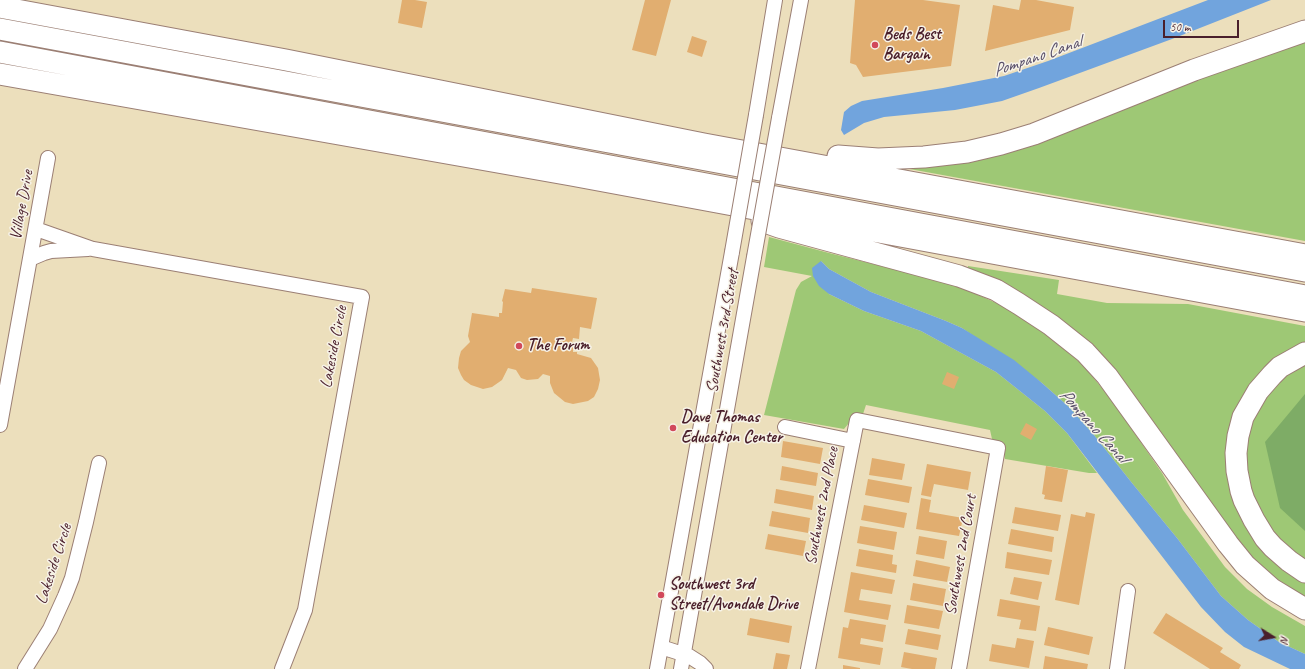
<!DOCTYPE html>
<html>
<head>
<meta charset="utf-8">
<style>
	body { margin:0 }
	#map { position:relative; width:1305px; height:669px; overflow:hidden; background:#ecdfbc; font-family:Caveat,sans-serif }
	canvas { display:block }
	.north { position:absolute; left:1253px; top:617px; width:40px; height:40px; -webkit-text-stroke:3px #f7f3e8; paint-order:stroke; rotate:101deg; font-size:11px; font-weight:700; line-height:16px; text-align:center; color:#4a1f2b }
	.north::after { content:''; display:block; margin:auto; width:14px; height:18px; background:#4a1f2b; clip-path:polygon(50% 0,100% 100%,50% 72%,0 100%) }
	.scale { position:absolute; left:1163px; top:20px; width:76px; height:18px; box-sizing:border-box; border:2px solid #4a1f2b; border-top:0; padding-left:5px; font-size:12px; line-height:14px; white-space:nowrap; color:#4a1f2b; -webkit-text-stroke:3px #f7f3e8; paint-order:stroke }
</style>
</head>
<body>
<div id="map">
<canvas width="1305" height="669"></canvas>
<div class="north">N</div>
<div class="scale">50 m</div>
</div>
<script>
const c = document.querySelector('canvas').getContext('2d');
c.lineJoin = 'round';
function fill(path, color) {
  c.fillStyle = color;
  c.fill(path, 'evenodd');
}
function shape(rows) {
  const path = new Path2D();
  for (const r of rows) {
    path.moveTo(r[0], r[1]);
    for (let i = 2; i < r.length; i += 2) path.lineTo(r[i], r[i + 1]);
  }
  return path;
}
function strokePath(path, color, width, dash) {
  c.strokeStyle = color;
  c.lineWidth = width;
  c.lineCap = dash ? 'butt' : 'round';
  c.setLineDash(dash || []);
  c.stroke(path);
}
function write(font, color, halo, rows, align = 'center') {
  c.font = font + ' Caveat,sans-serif';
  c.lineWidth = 3;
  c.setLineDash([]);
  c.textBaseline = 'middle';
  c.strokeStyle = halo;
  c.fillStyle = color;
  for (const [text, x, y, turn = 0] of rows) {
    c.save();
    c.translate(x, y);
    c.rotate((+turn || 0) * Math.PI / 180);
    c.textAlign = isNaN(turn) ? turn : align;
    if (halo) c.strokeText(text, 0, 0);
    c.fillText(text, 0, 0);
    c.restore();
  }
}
fill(shape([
	[1305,38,1305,241,904,168],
	[769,237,829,253,941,281,974,293,1003,306,1059,342,1087,370,1111,399,1162,473,1183,510,1225,567,1247,589,1272,607,1305,626,1305,654,1279,642,1248,620,1221,596,1177,538,1132,483,1094,435,1069,407,1042,383,962,328,946,321,871,292,829,269,821,261,829,294,864,311,921,331,996,372,1045,411,1067,433,1097,473,1089,473,1005,459,1003,449,1000,445,992,439,990,430,866,405,863,414,857,417,849,423,844,429,764,415,796,290,801,282,812,276,764,267],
	[968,266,1059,280,1057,294,1107,303,1188,304,1305,326,1305,345,1266,369,1230,480,1305,578,1305,599,1271,578,1249,557,1140,407,968,269],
	[1305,363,1305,566,1285,551,1247,491,1245,435,1252,414,1278,381]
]), '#9ec875');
fill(shape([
	[1305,394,1305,531,1280,508,1265,442]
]), '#7eac66');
fill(shape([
	[1208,0,1271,0,1172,39,1039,88,1002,101,955,110,884,117,864,123,844,135,841,130,844,112,851,106,862,101,943,88,1004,76,1048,61],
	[821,261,829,269,871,292,946,321,962,328,1014,360,1042,383,1069,407,1094,435,1132,483,1177,538,1221,596,1248,620,1279,642,1305,654,1305,669,1290,669,1244,647,1225,632,1201,607,1067,433,1045,411,996,372,952,348,921,331,864,311,829,294,819,286,813,276,812,268]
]), '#71a4dd');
fill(shape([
	[402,0,415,0,427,2,422,28,398,23],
	[645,0,671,0,656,56,632,50],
	[855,0,923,0,960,5,951,66,863,77,856,65,850,63],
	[1021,0,1036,0,1074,7,1070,30,985,51,993,5,1019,10],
	[692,36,707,41,702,57,687,52],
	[532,288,597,298,591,329,580,327,579,339,573,338,572,342,573,342,573,352,577,352,577,354,591,358,598,368,600,380,598,389,594,397,588,401,573,404,565,402,554,393,550,383,550,376,543,374,538,379,527,380,521,378,516,370,508,368,502,380,492,387,483,389,471,385,464,380,461,375,458,368,459,358,461,351,470,342,468,336,472,313,499,317,499,313,502,313,503,302,502,301,505,289,531,293],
	[947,372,959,377,954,389,942,384],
	[1026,423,1037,429,1031,440,1020,434],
	[783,441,823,448,820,464,781,457],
	[872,458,905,464,902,480,869,475],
	[927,464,971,472,968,490,934,484,931,497,921,495],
	[782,466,818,473,816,486,780,480],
	[1046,466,1068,470,1062,502,1044,499,1045,495,1042,494],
	[868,479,912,487,909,503,865,495],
	[776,489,814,496,812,510,774,503],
	[921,498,931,500,929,512,963,518,959,536,916,529],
	[864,505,907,513,904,528,861,520],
	[1015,507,1061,515,1058,531,1012,523],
	[772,511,810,518,808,533,769,526],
	[1086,512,1095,514,1079,605,1055,600,1071,514,1085,517],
	[860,526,897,532,894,550,857,543],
	[1011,529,1054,537,1052,552,1008,544],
	[768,534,806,541,803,556,765,549],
	[919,536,947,541,944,559,916,554],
	[859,549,893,555,892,564,897,565,896,573,856,566],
	[1007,552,1052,560,1049,575,1005,568],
	[916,560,950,567,947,582,913,576],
	[851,572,895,580,892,594,861,589,859,600,891,605,888,620,844,612],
	[1014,577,1042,582,1038,600,1010,594],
	[913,583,946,589,943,606,910,600],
	[1000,599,1040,606,1036,631,1019,629,1021,620,997,616],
	[907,605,943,611,939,629,904,623],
	[1166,613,1223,648,1220,652,1241,665,1239,669,1210,669,1153,633],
	[750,618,792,626,789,643,747,635],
	[850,619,886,625,883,642,861,638,860,644,883,648,880,665,838,658,843,627,848,628],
	[1048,627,1093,637,1089,655,1044,645],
	[908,629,941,635,938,650,905,644],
	[1017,638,1034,641,1029,668,989,661,992,644,1015,648],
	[904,652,937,658,935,669,912,669,901,667],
	[776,653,790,655,787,669,773,669],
	[1045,656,1088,664,1087,669,1043,669],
	[843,665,860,668,860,669,843,669]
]), '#e1ae70');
const minor = shape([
	[756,115,775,0],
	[779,118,801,0],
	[36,229,93,249,362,297,305,610,282,669],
	[30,259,44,253,51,251,88,249],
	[0,425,48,158],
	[785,427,853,441],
	[661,647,689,656,700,663,706,669],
	[25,669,50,629,65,596,72,578,86,522,99,463],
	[657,669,732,252],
	[681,669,754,257],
	[808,669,857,420,998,448,959,669],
	[1117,669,1128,591]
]);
const highway = shape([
	[0,7,286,60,704,144,1305,255],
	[0,29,1305,271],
	[0,52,1305,296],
	[0,74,571,175,1305,311],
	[838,156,878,159,924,157,967,152,1001,144,1034,134,1194,70,1305,31],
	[762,221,779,227,959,276,996,290,1019,304,1051,325,1085,352,1107,376,1228,544,1245,565,1272,589,1305,609],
	[1305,353,1280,367,1272,375,1258,391,1243,417,1238,436,1236,453,1237,471,1241,491,1244,500,1254,520,1265,538,1273,547,1289,561,1305,572]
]);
strokePath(minor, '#9b7f74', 16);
strokePath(highway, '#9b7f74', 23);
strokePath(minor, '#fff', 14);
strokePath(highway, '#fff', 21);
const minorBridge = shape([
	[732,252,756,115],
	[754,257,779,118]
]);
strokePath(minorBridge, '#9b7f74', 16, []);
strokePath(minorBridge, '#fff', 14);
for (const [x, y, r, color] of [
	[875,45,4,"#d1495b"],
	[519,346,4,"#d1495b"],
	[673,428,4,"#d1495b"],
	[661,595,4,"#d1495b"]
]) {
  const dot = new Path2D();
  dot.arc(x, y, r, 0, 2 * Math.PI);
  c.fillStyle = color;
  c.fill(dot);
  strokePath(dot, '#f7f3e8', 1.5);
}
write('bold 17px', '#4a1f2b', '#f7f3e8', [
	["Beds Best",883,35],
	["Bargain",883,55],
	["The Forum",527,346],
	["Dave Thomas",681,418],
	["Education Center",681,438],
	["Southwest 3rd",669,585],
	["Street/Avondale Drive",669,605]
], 'left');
write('17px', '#4a1f2b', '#f7f3e8', [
	["Village Drive",22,205,-80],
	["Southwest 3rd Street",723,331,-80],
	["Lakeside Circle",334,347,-79],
	["Southwest 2nd Place",822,506,-79],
	["Southwest 2nd Court",961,555,-80],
	["Lakeside Circle",54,564,-72]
]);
write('italic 18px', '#584e69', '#f7f3e8', [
	["Pompano Canal",1037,57,-19],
	["Pompano Canal",1093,426,48]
]);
</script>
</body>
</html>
